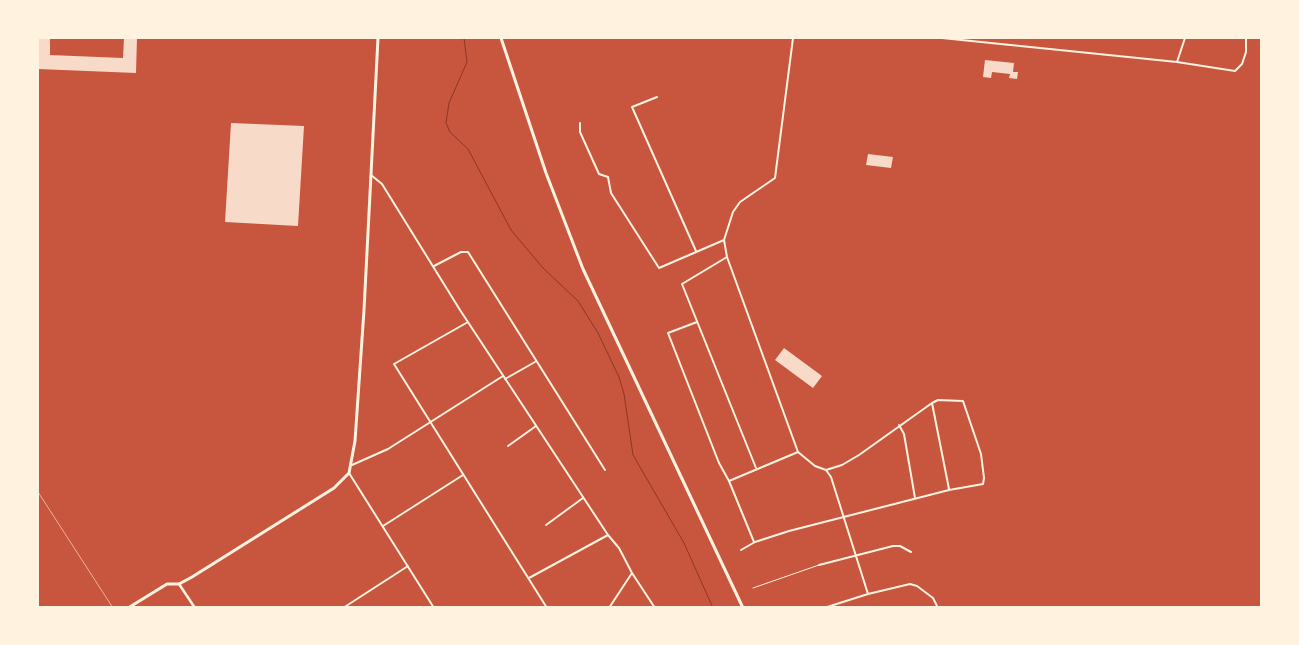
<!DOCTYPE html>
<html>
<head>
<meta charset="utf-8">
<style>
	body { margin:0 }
	#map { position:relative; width:1299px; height:645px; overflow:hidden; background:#c8553d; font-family:Montserrat,sans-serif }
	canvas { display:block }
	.frame { position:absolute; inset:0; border:39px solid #fff3e0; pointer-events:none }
</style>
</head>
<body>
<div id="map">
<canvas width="1299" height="645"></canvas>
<div class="frame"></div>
</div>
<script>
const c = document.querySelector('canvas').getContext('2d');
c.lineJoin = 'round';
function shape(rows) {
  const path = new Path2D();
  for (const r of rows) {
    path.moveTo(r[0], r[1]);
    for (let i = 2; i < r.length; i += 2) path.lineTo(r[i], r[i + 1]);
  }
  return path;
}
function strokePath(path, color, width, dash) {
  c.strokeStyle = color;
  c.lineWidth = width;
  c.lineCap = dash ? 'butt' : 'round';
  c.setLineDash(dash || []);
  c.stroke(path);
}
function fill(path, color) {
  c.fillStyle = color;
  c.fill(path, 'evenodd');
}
strokePath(shape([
	[464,38,467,62,449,103,446,123,450,132,468,149,511,230,543,268,578,301,598,333,619,377,624,394,633,455,684,543,713,608]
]), '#8f3625', 1);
fill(shape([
	[38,38,50,38,50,55,123,58,124,38,137,38,136,73,38,69],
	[985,60,1014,63,1013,72,1018,72,1017,79,1009,78,1010,74,992,72,991,78,983,77],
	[231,123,304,126,298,226,225,222],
	[868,154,893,157,891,168,866,165],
	[784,348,822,376,813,388,775,360]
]), '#f7dbc8');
strokePath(shape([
	[753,588,819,565]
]), '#fff3e0', 1);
strokePath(shape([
	[793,38,775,178,740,202,733,212,724,240,727,257,798,452,815,466,826,470,831,477,868,594],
	[942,38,1177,62,1235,71,1242,64,1246,52,1246,38],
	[1177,62,1185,38],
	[657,97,632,107,696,251],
	[580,123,580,132,599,174,608,177,611,193,659,268,724,240],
	[371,175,382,184,460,310,608,535,619,548,632,573,655,608],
	[727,257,682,284,756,468],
	[434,266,461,252,468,252,605,470],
	[468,322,394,364,547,608],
	[697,322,668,333,719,463,729,481,754,542],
	[505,379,535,362],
	[932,403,949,489],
	[899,425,904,434,915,498],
	[508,446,536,426],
	[352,465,388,449,503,376],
	[349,473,434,608],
	[729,481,798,452],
	[546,525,583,498],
	[383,526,463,475],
	[741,550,755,542,789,531,949,490,983,484,984,478,981,454,963,401,938,400,932,403,859,455,842,465,826,470],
	[819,565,893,546,900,546,911,552],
	[529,578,608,535],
	[343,608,408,566],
	[609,608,632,573],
	[824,608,868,594,910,584,917,586,933,598,938,608]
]), '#fff3e0', 2);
strokePath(shape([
	[179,584,195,608]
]), '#fff3e0', 2.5);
strokePath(shape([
	[501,38,546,173,583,269,743,608],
	[128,608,167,584,179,584,192,577,334,488,349,473,355,441,364,310,378,38]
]), '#fff3e0', 3);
strokePath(shape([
	[38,492,113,608]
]), '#e9b49f', 1);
</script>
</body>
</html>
